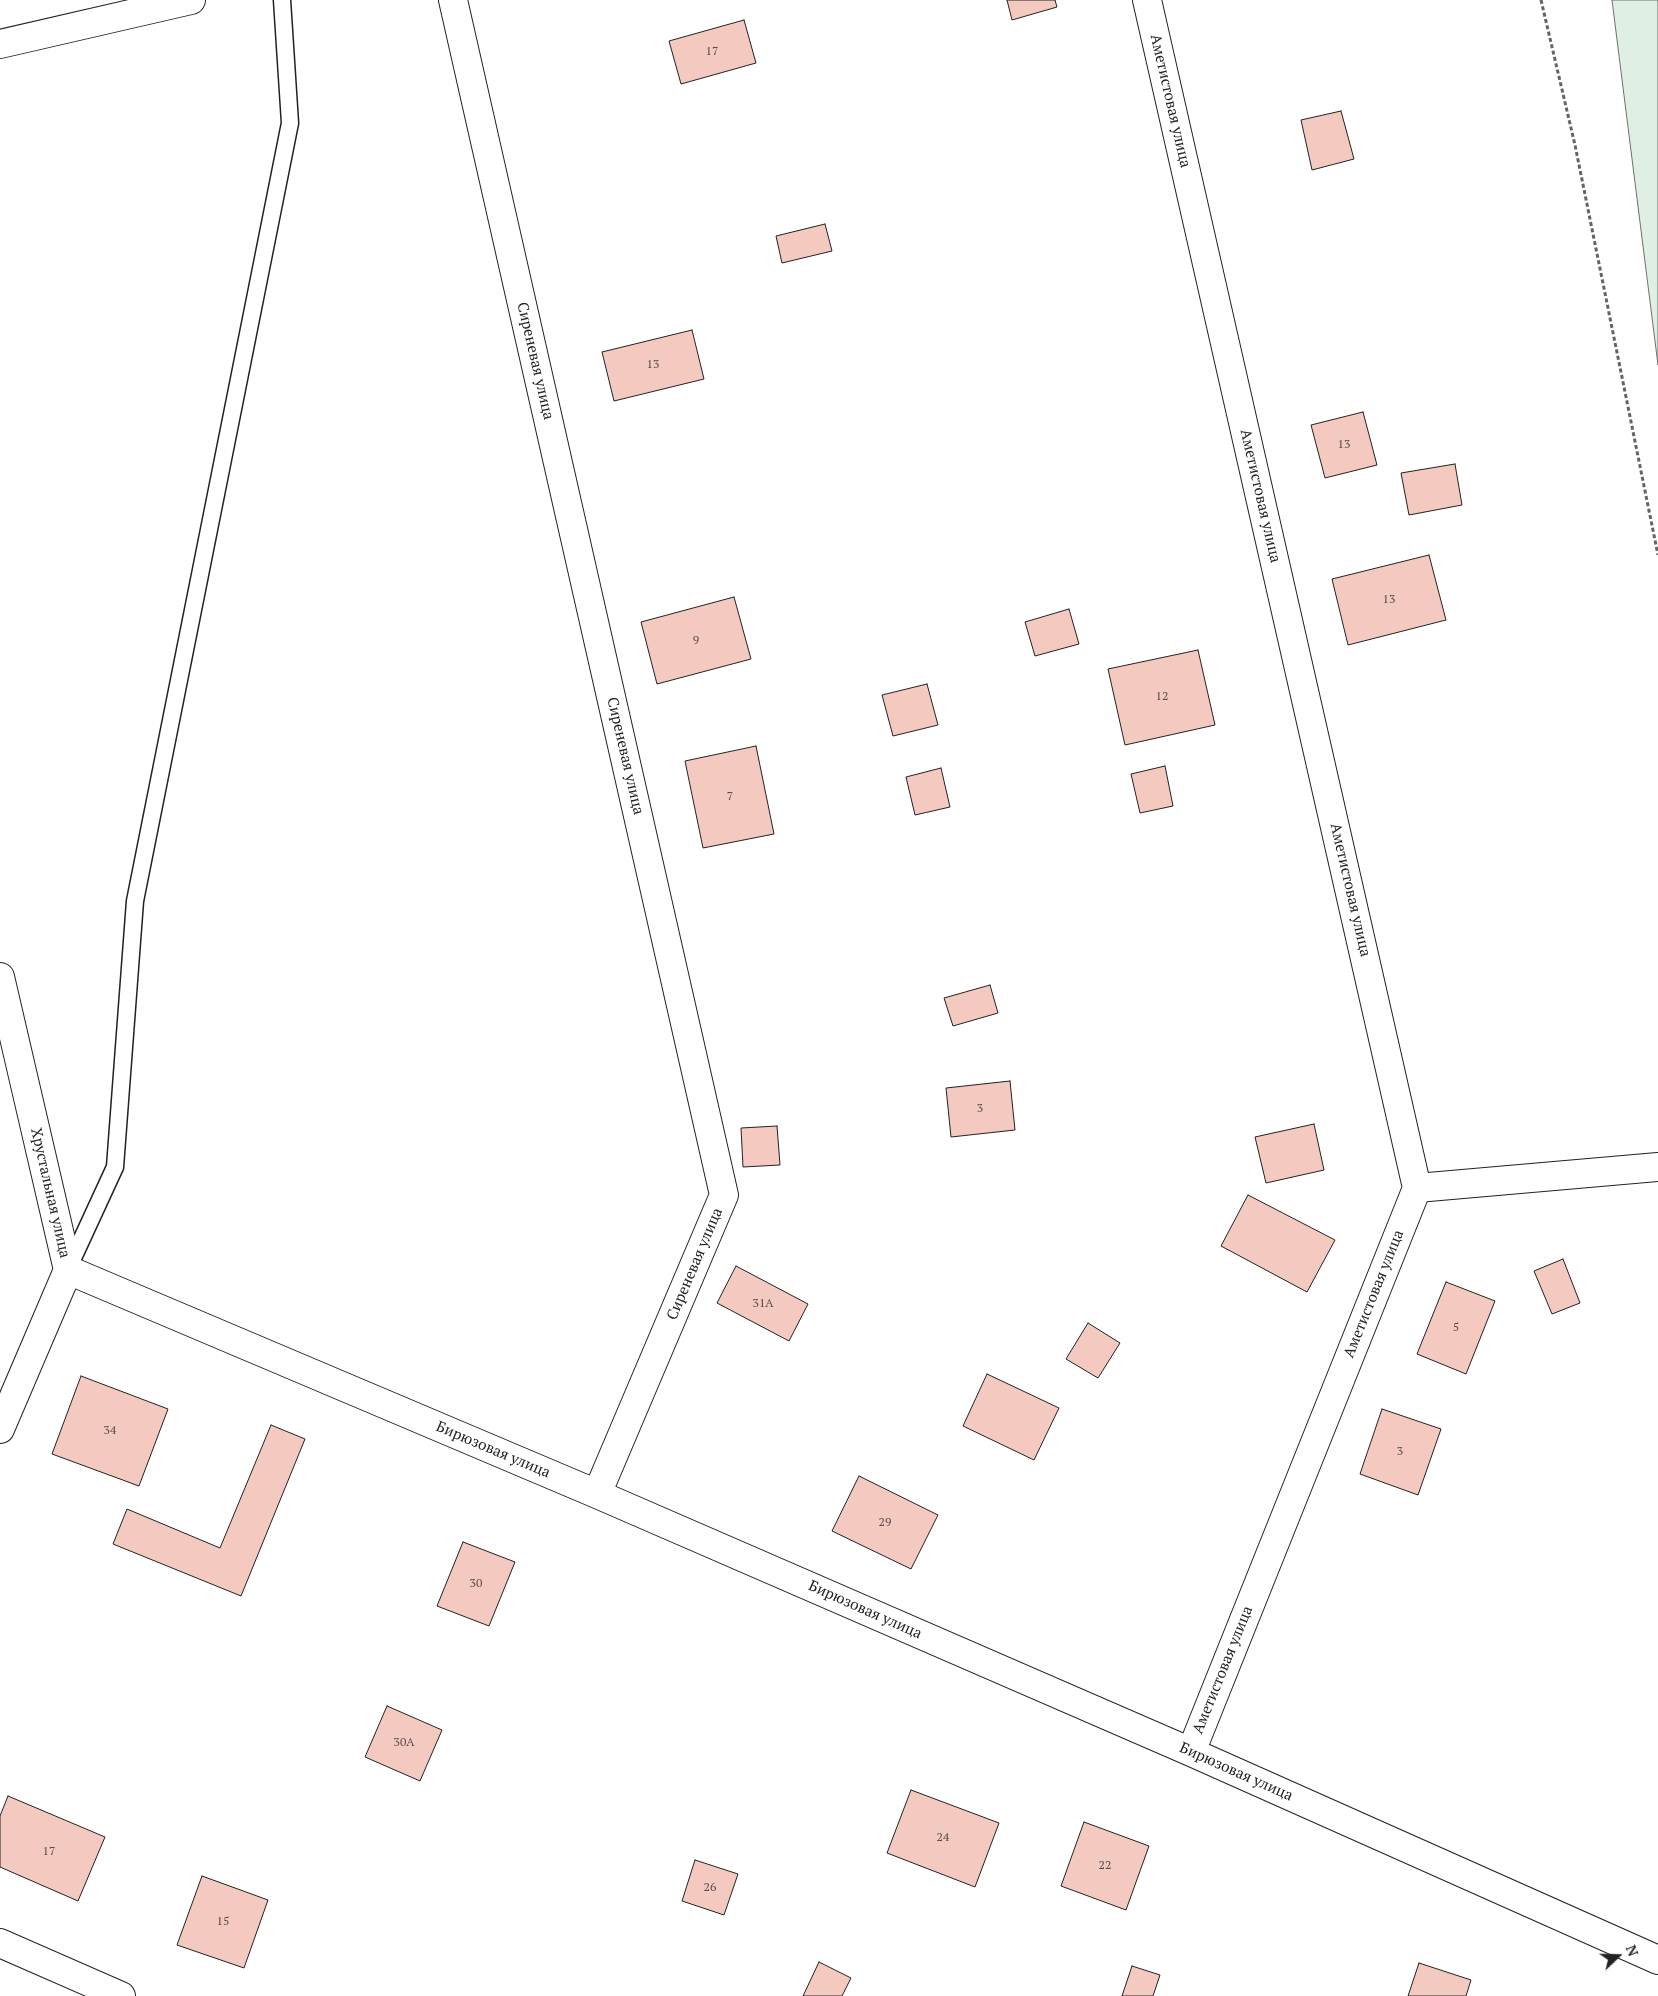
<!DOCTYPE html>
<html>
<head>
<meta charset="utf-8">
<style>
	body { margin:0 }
	#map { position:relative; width:1658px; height:1996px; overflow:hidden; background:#fff; font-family:"PT Serif",serif }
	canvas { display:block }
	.north { position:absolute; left:1593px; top:1931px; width:50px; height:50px; -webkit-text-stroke:4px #fff; paint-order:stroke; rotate:69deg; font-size:14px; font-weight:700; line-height:20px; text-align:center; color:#222 }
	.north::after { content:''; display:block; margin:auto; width:18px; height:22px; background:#222; clip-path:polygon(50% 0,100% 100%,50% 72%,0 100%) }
</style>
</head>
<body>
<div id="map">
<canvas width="1658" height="1996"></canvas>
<div class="north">N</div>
</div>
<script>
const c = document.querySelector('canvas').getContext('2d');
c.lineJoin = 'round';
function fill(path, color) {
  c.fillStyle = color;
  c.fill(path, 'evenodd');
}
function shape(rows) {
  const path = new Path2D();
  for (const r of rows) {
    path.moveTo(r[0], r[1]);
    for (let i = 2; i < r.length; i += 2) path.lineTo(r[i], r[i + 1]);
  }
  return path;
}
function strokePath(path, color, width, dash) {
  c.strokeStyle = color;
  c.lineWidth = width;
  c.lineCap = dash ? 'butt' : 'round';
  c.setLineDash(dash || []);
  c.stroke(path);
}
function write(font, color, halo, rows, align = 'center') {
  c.font = font + ' "PT Serif",serif';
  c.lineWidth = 4;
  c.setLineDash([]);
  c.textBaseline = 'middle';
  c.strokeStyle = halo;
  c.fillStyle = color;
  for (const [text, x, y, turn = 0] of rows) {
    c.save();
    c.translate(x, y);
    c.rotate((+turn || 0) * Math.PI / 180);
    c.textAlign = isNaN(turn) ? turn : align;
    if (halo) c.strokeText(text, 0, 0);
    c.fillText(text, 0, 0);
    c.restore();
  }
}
const green = shape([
	[1612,0,1658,0,1658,365,1612,0]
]);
fill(green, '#e0efe3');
strokePath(green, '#6f6f6f', 1);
const building = shape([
	[1007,0,1055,0,1057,7,1012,20,1007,0],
	[744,20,756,63,681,84,669,41,744,20],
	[1341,111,1354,159,1312,170,1301,120,1341,111],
	[825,224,832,251,782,263,776,236,825,224],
	[692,330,704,379,614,401,602,352,692,330],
	[1363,412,1377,465,1325,478,1311,425,1363,412],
	[1455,464,1462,505,1409,515,1401,473,1455,464],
	[1429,555,1446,620,1348,645,1332,579,1429,555],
	[734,597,751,659,657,684,641,622,734,597],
	[1069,609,1079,644,1035,656,1025,622,1069,609],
	[1198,650,1215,725,1125,745,1108,669,1198,650],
	[927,684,938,725,893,736,882,695,927,684],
	[756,746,774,834,703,848,685,761,756,746],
	[1165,766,1173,806,1140,813,1131,774,1165,766],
	[941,768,950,807,915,815,906,777,941,768],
	[990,985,998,1013,953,1026,944,998,990,985],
	[1010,1081,1015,1130,951,1137,946,1088,1010,1081],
	[1314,1124,1324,1170,1266,1183,1255,1137,1314,1124],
	[777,1126,780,1165,743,1167,741,1128,777,1126],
	[1248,1195,1335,1240,1307,1292,1221,1246,1248,1195],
	[1563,1259,1580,1303,1552,1314,1534,1271,1563,1259],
	[736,1266,808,1304,789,1341,717,1303,736,1266],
	[1446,1282,1495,1301,1466,1374,1417,1354,1446,1282],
	[1088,1323,1120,1343,1098,1378,1066,1359,1088,1323],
	[987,1374,1059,1408,1034,1460,963,1426,987,1374],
	[81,1376,168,1409,139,1486,52,1454,81,1376],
	[1382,1409,1441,1429,1418,1495,1360,1474,1382,1409],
	[271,1425,305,1439,241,1596,113,1544,127,1509,220,1548,271,1425],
	[859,1476,938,1515,911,1569,832,1531,859,1476],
	[463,1542,515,1562,489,1626,437,1606,463,1542],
	[387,1706,442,1730,420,1781,365,1757,387,1706],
	[911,1790,999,1823,975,1887,887,1853,911,1790],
	[8,1796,105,1837,78,1901,0,1867,0,1816,8,1796],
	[1084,1822,1149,1846,1126,1910,1061,1886,1084,1822],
	[695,1860,738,1874,724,1915,682,1901,695,1860],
	[202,1876,268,1900,244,1968,177,1945,202,1876],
	[819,1962,851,1978,842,1996,803,1996,819,1962],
	[1419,1963,1471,1980,1466,1996,1408,1996,1419,1963],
	[1132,1966,1160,1975,1153,1996,1122,1996,1132,1966]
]);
fill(building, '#f3c9c0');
strokePath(building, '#222', 1);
const service = shape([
	[68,1269,115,1167,135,901,290,123,282,0]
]);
const minor = shape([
	[453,0,724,1195,597,1494],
	[1147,0,1417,1188,1191,1752],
	[0,44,191,0],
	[0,977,68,1270,0,1429],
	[1417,1188,1658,1167],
	[68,1270,597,1494,1191,1752,1658,1960],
	[0,1943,121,1996]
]);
strokePath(service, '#222', 19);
strokePath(minor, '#222', 30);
strokePath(shape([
	[1541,0,1575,145,1658,555]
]), '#646464', 3, [4, 2.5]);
strokePath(service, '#fff', 16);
strokePath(minor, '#fff', 28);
write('12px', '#564c4a', null, [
	["17",712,52],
	["13",653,365],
	["13",1344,445],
	["13",1389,600],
	["9",696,641],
	["12",1162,697],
	["7",730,797],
	["3",980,1109],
	["31А",763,1304],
	["5",1456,1328],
	["34",110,1431],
	["3",1400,1452],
	["29",885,1523],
	["30",476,1584],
	["30А",404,1743],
	["24",943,1838],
	["17",49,1852],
	["22",1105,1866],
	["26",710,1888],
	["15",223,1922]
]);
write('15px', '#222', '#fff', [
	["Аметистовая улица",1170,101,77],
	["Сиреневая улица",535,361,77],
	["Аметистовая улица",1260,496,77],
	["Сиреневая улица",625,756,77],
	["Аметистовая улица",1350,890,77],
	["Хрустальная улица",50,1193,77],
	["Сиреневая улица",695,1264,-67],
	["Аметистовая улица",1374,1294,-68],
	["Бирюзовая улица",493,1450,23],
	["Бирюзовая улица",865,1610,24],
	["Аметистовая улица",1223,1670,-68],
	["Бирюзовая улица",1236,1772,24]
]);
</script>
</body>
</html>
